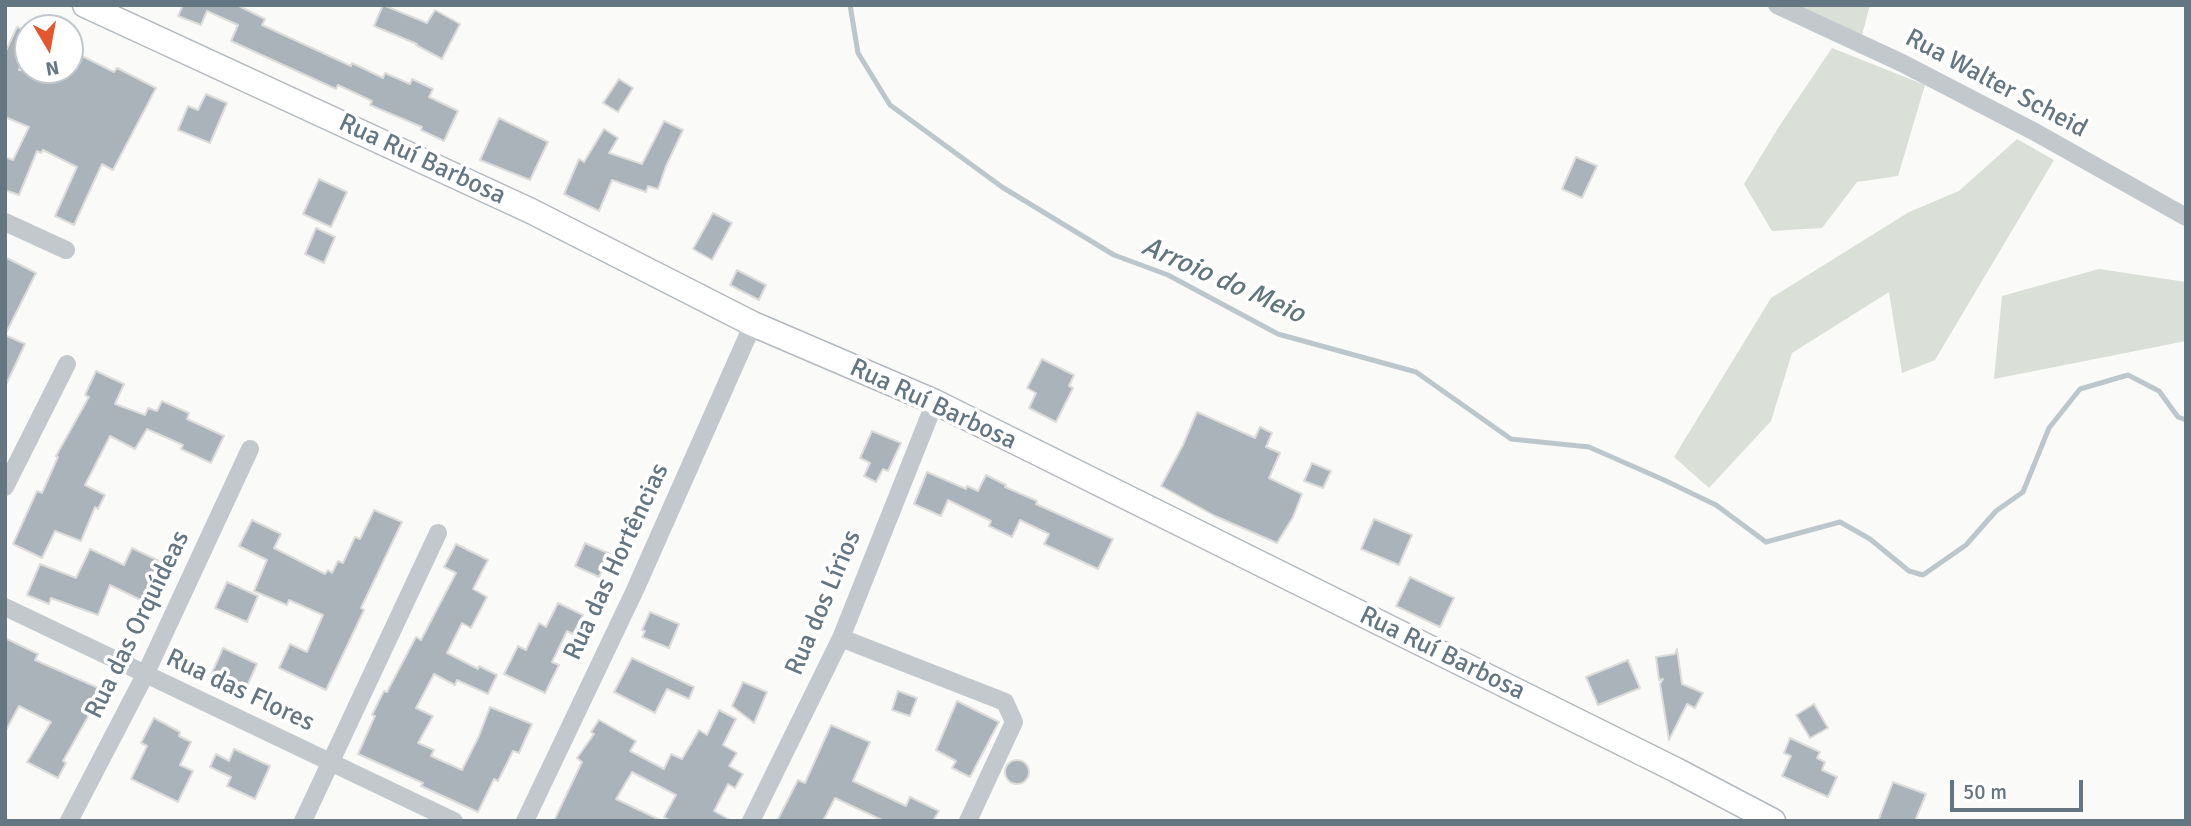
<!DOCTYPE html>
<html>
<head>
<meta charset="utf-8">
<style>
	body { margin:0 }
	#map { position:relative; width:2191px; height:826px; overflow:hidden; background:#fafaf8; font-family:Signika,sans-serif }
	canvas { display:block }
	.frame { position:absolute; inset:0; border:7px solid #657683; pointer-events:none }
	.north { position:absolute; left:14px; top:14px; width:70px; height:70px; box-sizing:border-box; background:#fff; border:2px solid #c1c8cd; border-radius:50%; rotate:170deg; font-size:19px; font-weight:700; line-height:28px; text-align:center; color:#657683 }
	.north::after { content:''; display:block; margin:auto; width:24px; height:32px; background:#e4572e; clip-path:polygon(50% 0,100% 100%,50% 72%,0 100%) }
	.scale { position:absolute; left:1950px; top:780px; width:133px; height:32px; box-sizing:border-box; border:4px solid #657683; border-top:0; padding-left:9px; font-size:21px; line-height:24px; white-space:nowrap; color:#657683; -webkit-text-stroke:5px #fff; paint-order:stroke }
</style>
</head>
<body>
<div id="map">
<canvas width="2191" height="826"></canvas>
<div class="frame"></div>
<div class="north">N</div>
<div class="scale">50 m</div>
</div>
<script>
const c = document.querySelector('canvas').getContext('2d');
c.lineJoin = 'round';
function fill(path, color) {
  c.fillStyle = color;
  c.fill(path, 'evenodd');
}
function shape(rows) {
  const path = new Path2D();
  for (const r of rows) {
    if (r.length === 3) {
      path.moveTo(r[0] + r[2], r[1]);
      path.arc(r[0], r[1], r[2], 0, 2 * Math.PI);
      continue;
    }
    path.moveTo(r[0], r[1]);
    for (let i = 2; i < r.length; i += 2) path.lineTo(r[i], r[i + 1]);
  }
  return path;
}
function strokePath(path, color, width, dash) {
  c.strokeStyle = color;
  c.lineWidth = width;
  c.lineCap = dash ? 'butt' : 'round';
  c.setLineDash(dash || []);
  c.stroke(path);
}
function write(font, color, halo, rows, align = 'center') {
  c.font = font + ' Signika,sans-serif';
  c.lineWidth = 7;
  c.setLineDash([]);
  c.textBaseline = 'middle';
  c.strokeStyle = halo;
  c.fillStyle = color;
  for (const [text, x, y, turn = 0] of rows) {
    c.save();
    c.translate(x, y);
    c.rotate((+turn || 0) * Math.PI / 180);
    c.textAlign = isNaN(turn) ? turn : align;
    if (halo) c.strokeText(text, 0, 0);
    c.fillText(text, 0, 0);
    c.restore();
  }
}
fill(shape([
	[1795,5,1870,5,1862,35],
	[1832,48,1925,85,1898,176,1857,182,1822,228,1772,231,1744,184,1780,125],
	[2017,139,2054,160,1935,360,1902,373,1889,292,1792,353,1771,421,1709,488,1674,457,1771,298,1909,212,1959,191],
	[2099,269,2186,282,2186,341,1994,379,2002,296]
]), '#dadfd7');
strokePath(shape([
	[850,5,858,53,890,105,1002,187,1114,255,1168,275,1278,334,1416,372,1511,439,1589,447,1664,480,1716,505,1766,542,1840,522,1870,539,1909,571,1923,575,1966,545,1996,511,2023,492,2049,428,2080,389,2128,375,2159,391,2178,417,2186,420]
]), '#bbc7cb', 5);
const building = shape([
	[183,5,237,5,265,19,262,25,351,66,352,63,383,78,385,73,410,84,412,79,433,89,429,97,458,111,444,141,421,130,422,127,370,105,372,101,338,85,336,89,231,41,238,25,207,11,201,25,178,16,183,5],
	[383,5,427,23,435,10,460,24,442,59,416,45,417,44,374,26,383,5],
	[17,27,28,31,28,49,19,70,70,70,70,50,114,72,117,68,156,88,113,170,102,164,74,225,55,216,77,167,43,150,41,153,37,151,19,195,5,190,5,157,13,160,29,127,5,117,5,53,17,27],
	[619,79,633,88,618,112,603,103,619,79],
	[206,94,227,103,210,143,178,130,188,106,198,110,206,94],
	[499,118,548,142,530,180,480,160,499,118],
	[664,121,683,130,666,166,658,189,648,186,646,192,612,180,599,211,564,194,579,159,584,162,604,129,618,138,609,153,642,164,664,121],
	[1576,157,1597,166,1582,198,1562,189,1576,157],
	[319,179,347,192,331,227,303,214,319,179],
	[713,213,732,223,712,260,693,249,713,213],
	[316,228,335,237,324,263,305,254,316,228],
	[5,257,36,273,5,335,5,257],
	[737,270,766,285,759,300,730,285,737,270],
	[5,335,25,344,5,387,5,335],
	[1042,359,1074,375,1069,386,1073,388,1056,422,1029,408,1036,393,1027,388,1042,359],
	[96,371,124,384,115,404,145,415,148,408,157,411,162,401,189,413,187,419,224,436,211,463,181,449,183,445,147,429,135,449,110,436,85,485,105,495,98,509,95,507,81,541,55,531,42,558,13,544,37,491,42,493,58,457,56,456,89,397,85,395,96,371],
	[1197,412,1255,438,1260,427,1272,433,1266,447,1280,453,1269,478,1302,494,1293,517,1277,543,1215,516,1161,486,1183,445,1197,412],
	[872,431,901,443,888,471,883,469,876,482,864,476,870,463,860,458,872,431],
	[1312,463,1331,471,1323,488,1304,481,1312,463],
	[927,472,966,489,967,486,978,491,986,475,1006,485,1005,487,1037,501,1036,504,1113,539,1098,569,1044,544,1049,534,1020,520,1012,537,989,526,991,521,948,500,941,516,914,504,927,472],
	[374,510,402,522,361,608,364,610,326,690,279,668,290,644,307,652,323,615,289,600,287,605,254,591,267,560,239,546,252,520,281,534,274,548,325,574,328,570,332,573,338,561,343,563,355,537,360,539,374,510],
	[1374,519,1412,535,1399,565,1361,549,1374,519],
	[585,543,610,554,599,577,575,566,585,543],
	[456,544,488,560,473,589,487,597,471,628,462,623,447,653,478,669,479,666,497,675,488,694,457,680,455,685,434,674,416,708,433,716,418,743,434,750,431,756,462,770,479,736,490,707,532,724,519,753,513,751,498,781,494,779,478,812,421,786,423,783,358,754,375,716,372,715,384,691,387,692,416,637,421,640,456,573,444,567,456,544],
	[132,548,159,561,154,572,160,574,147,603,110,585,98,615,51,598,49,604,27,595,40,564,76,578,90,549,124,565,132,548],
	[1410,577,1454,598,1440,627,1396,606,1410,577],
	[227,582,258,596,247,622,215,608,227,582],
	[558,603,583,615,573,634,567,631,552,662,559,665,545,693,504,674,518,646,526,650,539,623,546,627,558,603],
	[650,612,679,624,669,648,642,637,645,631,642,630,650,612],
	[5,638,38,654,35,660,103,690,63,761,66,763,58,778,27,762,51,722,19,706,5,732,5,638],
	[223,648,257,664,242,697,208,682,223,648],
	[1677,649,1682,684,1703,693,1695,708,1687,704,1669,740,1660,684,1663,679,1659,680,1656,657,1675,654,1677,649],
	[632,658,694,687,689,699,667,689,655,713,614,692,632,658],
	[1628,660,1640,688,1598,705,1586,677,1628,660],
	[743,682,767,692,754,723,732,706,743,682],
	[898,691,917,698,910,716,892,710,898,691],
	[957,701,999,722,970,777,952,768,956,761,936,750,957,701],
	[1814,704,1828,728,1810,738,1796,715,1814,704],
	[719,710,736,719,723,745,737,753,729,766,743,774,735,788,728,784,714,811,732,821,671,821,664,817,676,795,632,772,616,799,662,821,554,821,582,762,577,758,594,734,591,732,599,720,636,741,630,751,664,769,671,754,682,759,699,730,707,735,719,710],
	[154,718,180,732,179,736,191,742,180,765,193,771,178,802,131,779,147,746,141,743,154,718],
	[831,725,870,742,853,781,906,806,910,797,939,811,934,819,937,821,884,821,835,798,823,821,777,821,798,780,805,783,831,725],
	[1790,738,1820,752,1817,758,1825,762,1822,770,1837,777,1828,797,1782,776,1791,756,1784,753,1790,738],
	[234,749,270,766,255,799,227,786,231,777,210,767,216,754,229,761,234,749],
	[1017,772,12],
	[1893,782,1926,794,1915,821,1878,821,1893,782]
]);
fill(building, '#aab3b9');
strokePath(building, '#dcdcda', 2);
const secondary = shape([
	[85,5,531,211,753,324,935,402,1676,770,1773,821]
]);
strokePath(secondary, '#b3babf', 27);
strokePath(shape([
	[1777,5,1902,63,2035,132,2186,217],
	[5,222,66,250],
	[5,487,67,364],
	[5,607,454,821],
	[841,638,1005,702,1014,722,968,821],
	[69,821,145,675,250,449],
	[303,821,438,533],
	[525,821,635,590,753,324],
	[751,821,841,638,935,402]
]), '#c3c8cc', 18);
strokePath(secondary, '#fff', 24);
write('26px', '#657683', '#fff', [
	["Rua Walter Scheid",1996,84,28],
	["Rua Ruí Barbosa",422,160,25],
	["Rua Ruí Barbosa",933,405,25],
	["Rua das Hortências",617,562,-65],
	["Rua dos Lírios",824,603,-67],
	["Rua das Orquídeas",138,625,-64],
	["Rua Ruí Barbosa",1442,654,26],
	["Rua das Flores",240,691,25]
]);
write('italic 28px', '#60757c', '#fff', [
	["Arroio do Meio",1223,281,24]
]);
</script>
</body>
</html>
